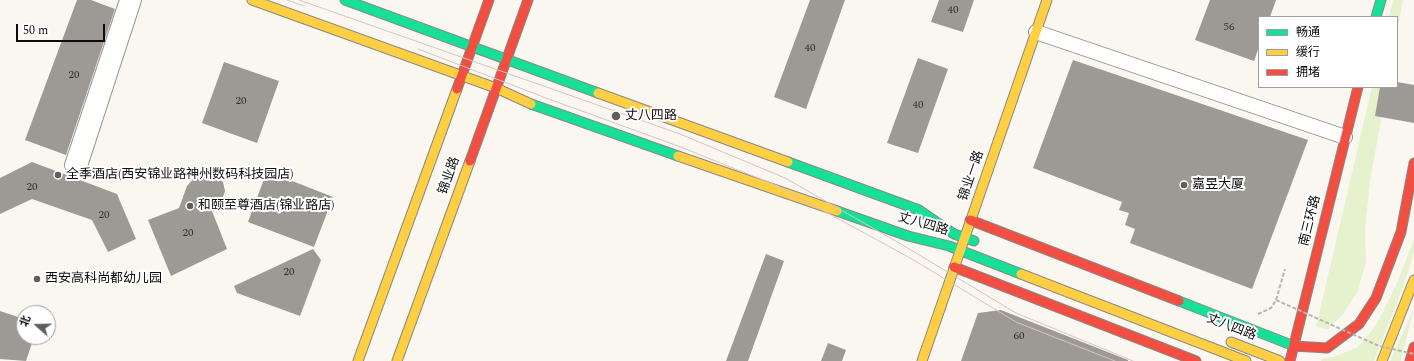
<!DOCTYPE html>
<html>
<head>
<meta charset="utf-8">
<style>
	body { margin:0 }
	#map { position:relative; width:1414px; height:361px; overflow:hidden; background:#faf7f0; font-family:Spectral,"Noto Sans SC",serif }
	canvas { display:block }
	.legend { position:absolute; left:1258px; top:16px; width:140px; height:72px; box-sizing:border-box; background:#fff; border:1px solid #9e9e9e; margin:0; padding:5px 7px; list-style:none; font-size:12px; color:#0c0c0c }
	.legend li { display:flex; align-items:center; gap:8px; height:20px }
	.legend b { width:20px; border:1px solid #9e9e9e }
	.north { position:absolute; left:16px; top:305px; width:40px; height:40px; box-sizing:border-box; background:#fff; border:1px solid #9e9e9e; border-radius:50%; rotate:290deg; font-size:11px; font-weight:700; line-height:16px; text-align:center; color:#0c0c0c }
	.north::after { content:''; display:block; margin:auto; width:14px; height:18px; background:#5f5e5c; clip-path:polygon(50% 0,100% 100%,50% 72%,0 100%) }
	.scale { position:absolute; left:16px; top:24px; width:89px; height:18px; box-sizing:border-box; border:2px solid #0c0c0c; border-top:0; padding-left:5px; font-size:12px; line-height:14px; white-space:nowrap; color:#0c0c0c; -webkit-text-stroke:3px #fff; paint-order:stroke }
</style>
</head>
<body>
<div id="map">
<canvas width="1414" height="361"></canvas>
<ul class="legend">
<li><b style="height:5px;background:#16e098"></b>畅通</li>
<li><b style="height:5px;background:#ffcf43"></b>缓行</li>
<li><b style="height:5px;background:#f24e42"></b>拥堵</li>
</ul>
<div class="north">北</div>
<div class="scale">50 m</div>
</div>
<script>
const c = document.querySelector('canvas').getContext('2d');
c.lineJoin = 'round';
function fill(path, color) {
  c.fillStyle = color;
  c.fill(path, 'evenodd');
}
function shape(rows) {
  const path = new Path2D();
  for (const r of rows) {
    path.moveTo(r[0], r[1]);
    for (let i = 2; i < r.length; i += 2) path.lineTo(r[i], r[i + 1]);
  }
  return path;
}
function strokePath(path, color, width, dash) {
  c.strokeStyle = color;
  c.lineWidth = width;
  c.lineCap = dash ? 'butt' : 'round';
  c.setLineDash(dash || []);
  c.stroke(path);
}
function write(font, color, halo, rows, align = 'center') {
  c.font = font + ' Spectral,"Noto Sans SC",serif';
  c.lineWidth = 4;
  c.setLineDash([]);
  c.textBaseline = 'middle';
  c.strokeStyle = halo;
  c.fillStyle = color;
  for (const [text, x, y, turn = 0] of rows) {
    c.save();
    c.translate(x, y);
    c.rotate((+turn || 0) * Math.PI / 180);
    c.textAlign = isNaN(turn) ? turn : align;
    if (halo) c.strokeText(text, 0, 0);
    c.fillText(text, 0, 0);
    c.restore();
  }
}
fill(shape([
	[1393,0,1403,0,1397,32,1397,17,1389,17],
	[1372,87,1387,87,1370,181,1365,230,1366,263,1357,292,1343,314,1328,329,1316,327],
	[1414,239,1414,253,1403,287,1374,361,1321,361,1322,359,1339,355,1358,347,1375,327,1397,283],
	[1414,308,1401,361,1390,361]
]), '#e6f2cd');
fill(shape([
	[77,0,91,0,115,9,66,155,25,140],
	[810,0,845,0,806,109,774,97],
	[939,0,974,0,963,32,931,22],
	[1210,0,1276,0,1270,17,1259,17,1259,47,1254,61,1195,40],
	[918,58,948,69,918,153,887,143],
	[1073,60,1308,140,1252,289,1130,243,1135,229,1125,225,1129,213,1119,210,1122,202,1033,168],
	[224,62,279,81,257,143,202,123],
	[1397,82,1414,85,1414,123,1375,116,1380,87,1397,87],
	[32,162,117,194,136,239,108,252,92,220,32,199,0,214,0,178],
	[267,171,333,197,314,247,248,222],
	[202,174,213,175,223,182,225,191,221,203,212,211,227,249,171,276,148,220,179,208,187,186,194,178],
	[313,249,321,260,300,316,237,293,234,286],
	[766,254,784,261,748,361,726,361],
	[1001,310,1128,360,1128,361,961,361,978,313],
	[0,311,24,319,24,337,34,337,26,361,0,359],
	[828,343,846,350,842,361,821,361]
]), '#9d9a96');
const street = shape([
	[127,0,72,165,79,169,134,0],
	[1036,32,1345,137]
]);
const fast = shape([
	[345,0,598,93],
	[1376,17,1381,0],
	[531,104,678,156],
	[788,162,919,210,954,234,974,241],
	[837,211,908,236,949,246,1021,274],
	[1179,301,1294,346]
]);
const slow = shape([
	[252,0,496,88,531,104],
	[598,93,788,162],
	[678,156,837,211],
	[1021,274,1246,361],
	[1231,342,1280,361],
	[358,361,457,89],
	[397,361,470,161],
	[922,361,1047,0],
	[1382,361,1414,280]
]);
const jam = shape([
	[457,89,489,0],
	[470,161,528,0],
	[970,220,1179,301],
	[954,267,1196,361],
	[1294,346,1327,348,1359,324,1376,298,1401,232,1414,163],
	[1290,361,1358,87],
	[1410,361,1414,347]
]);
strokePath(street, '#93928f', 16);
strokePath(fast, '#8a8885', 11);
strokePath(slow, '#8a8885', 11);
strokePath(jam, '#8a8885', 11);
strokePath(shape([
	[1258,314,1271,308,1276,300,1285,269]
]), '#b7b6b5', 2, [4, 2]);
strokePath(street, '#fefefd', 14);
strokePath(fast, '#16e098', 9);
strokePath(slow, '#ffcf43', 9);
strokePath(jam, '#f24e42', 9);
strokePath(shape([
	[287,0,304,6],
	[299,0,680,134,785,178,906,247,1016,313,1133,361],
	[418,49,546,98,678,146,778,186,912,259,1016,322,1115,361]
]), '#d8c3c5', 1);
strokePath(shape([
	[1276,300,1379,346,1414,354]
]), '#b7b6b5', 2, [4, 2]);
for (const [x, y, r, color] of [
	[616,116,5,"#5f5e5c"],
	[58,175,4,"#5f5e5c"],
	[1184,185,4,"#5f5e5c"],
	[190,206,4,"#5f5e5c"],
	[37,279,4,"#5f5e5c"]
]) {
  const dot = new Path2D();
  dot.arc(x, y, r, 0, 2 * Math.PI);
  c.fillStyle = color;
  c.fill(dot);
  strokePath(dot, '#fff', 1.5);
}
write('11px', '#30302e', null, [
	["40",953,11],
	["56",1229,28],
	["40",810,49],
	["20",74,76],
	["20",241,102],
	["40",918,106],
	["20",32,188],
	["20",104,216],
	["20",188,234],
	["20",289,273],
	["60",1019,337]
]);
write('13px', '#0c0c0c', '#fff', [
	["丈八四路",625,116],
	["全季酒店(西安锦业路神州数码科技园店)",66,175],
	["嘉昱大厦",1192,185],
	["和颐至尊酒店(锦业路店)",198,206],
	["西安高科尚都幼儿园",45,279]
], 'left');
write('13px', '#0c0c0c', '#fff', [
	["锦业路",450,176,-70],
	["锦业一路",972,176,-71],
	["南三环路",1311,221,-76],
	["丈八四路",923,225,16],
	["丈八四路",1231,328,21]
]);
</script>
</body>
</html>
